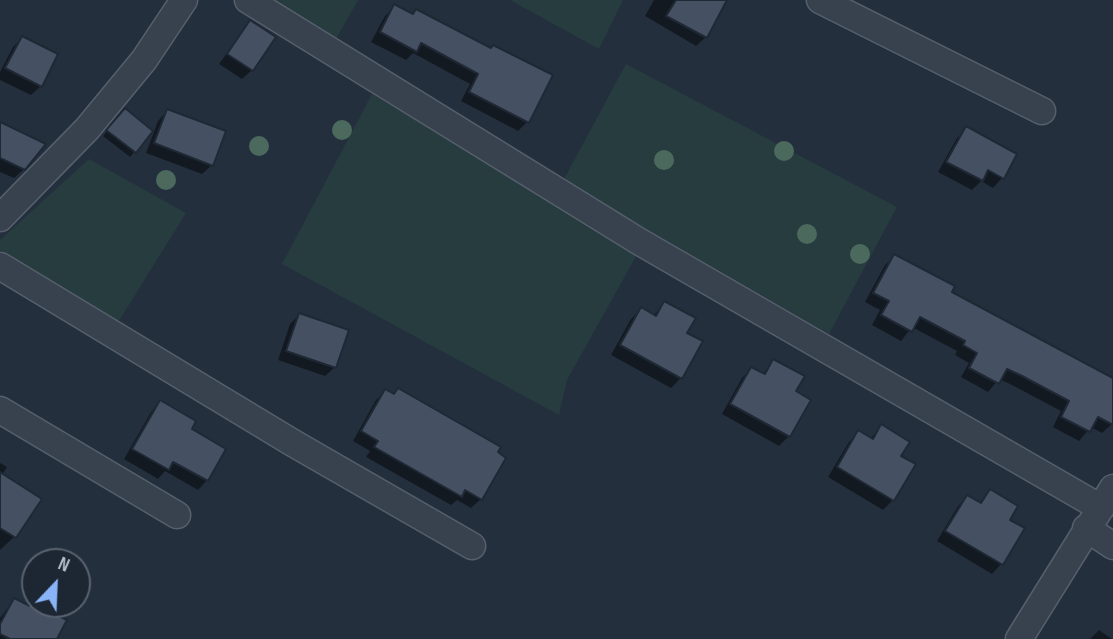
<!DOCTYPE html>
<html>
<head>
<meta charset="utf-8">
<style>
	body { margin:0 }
	#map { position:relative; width:1113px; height:639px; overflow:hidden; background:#242f3e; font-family:"Sofia Sans Condensed",sans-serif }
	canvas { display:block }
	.north { position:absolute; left:21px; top:548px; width:70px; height:70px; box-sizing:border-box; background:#1d2633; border:2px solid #59626f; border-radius:50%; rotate:23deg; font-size:19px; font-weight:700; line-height:28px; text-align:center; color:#b4bcc9 }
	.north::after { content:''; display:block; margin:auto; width:24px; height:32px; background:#8ab4f8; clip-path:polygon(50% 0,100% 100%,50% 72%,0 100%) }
</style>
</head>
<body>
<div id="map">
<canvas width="1113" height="639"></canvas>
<div class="north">N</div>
</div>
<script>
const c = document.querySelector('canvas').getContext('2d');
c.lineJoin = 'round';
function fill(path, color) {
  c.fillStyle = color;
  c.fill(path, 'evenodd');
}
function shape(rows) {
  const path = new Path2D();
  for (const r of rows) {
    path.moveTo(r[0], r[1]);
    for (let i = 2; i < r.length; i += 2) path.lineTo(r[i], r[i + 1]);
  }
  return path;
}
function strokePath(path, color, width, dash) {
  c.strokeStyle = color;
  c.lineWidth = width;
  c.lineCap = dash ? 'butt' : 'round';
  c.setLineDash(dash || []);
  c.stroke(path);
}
fill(shape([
	[267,0,358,0,335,41],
	[510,0,623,0,599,49],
	[626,64,897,207,829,334,563,181],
	[372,94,639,251,567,380,559,415,282,264],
	[89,159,186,213,117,324,0,250,0,240]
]), '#263c3f');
fill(shape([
	[654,0,725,0,706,37,696,46,645,16],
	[395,6,412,15,416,11,491,50,527,122,518,131,461,101,470,84,413,53,406,60,371,42,385,16],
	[250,22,252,70,242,79,219,64],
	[22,38,41,86,31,95,0,80,0,72,13,47],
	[167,111,212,165,202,174,146,153,158,121],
	[121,115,151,131,130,157,103,136],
	[0,124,24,169,14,178,0,172],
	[966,129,1015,155,1002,178,993,188,981,181,972,190,938,172,957,138],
	[895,256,949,293,1113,380,1112,424,1102,433,1091,427,1079,441,1053,427,1061,411,1012,385,999,379,988,392,961,377,969,363,955,355,957,351,912,327,901,341,872,325,880,310,865,302,885,265],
	[665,303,685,334,700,342,681,378,671,388,611,355,631,319,641,309,653,316],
	[299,315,335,367,325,376,278,360,290,324],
	[774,361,794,392,808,400,789,436,779,446,722,414,742,378,751,369,762,375],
	[386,391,393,395,481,499,471,508,457,500,451,505,366,457,370,451,353,441,376,400],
	[160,402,190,430,207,480,198,490,165,471,158,479,124,459,151,412],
	[881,427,899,456,893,500,883,510,828,477,849,442,859,433,870,439],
	[0,463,7,467,2,475,14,537,0,550],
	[990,491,1008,521,1022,529,1001,564,992,574,937,541,958,506,967,497,979,503],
	[14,600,28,608,32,604,55,639,0,639,0,618],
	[1099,630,1112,639,1090,639]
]), '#0007');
const building = shape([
	[676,0,727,0,707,38,666,16,676,0],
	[394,4,413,14,416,9,491,48,493,45,553,75,529,123,469,92,478,74,421,43,417,52,380,32,394,4],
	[250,20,276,37,253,71,227,54,250,20],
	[22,36,58,54,42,87,5,68,22,36],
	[125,108,153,131,136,153,106,130,125,108],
	[167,109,226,131,213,166,154,143,167,109],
	[0,122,46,144,25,170,0,158,0,122],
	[966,126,1017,154,1004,179,988,170,983,181,946,162,966,126],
	[894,254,955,286,952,292,1113,378,1113,425,1098,417,1090,432,1061,417,1069,401,1022,376,1007,369,999,384,969,368,977,353,963,345,965,341,920,317,912,332,881,315,889,301,873,293,894,254],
	[664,301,696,318,687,333,703,341,682,379,620,345,641,307,656,316,664,301],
	[299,313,349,330,336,368,286,351,299,313],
	[773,359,805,376,796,391,811,400,790,437,730,404,751,367,765,374,773,359],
	[398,388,501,447,498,452,506,458,482,500,465,490,462,497,374,447,378,441,361,431,385,389,394,394,398,388],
	[160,400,196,421,192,429,226,449,208,481,173,462,169,470,132,449,160,400],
	[881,424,910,442,901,456,916,464,894,501,837,467,858,430,873,439,881,424],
	[0,472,42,499,16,538,0,528,0,472],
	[990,489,1018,506,1010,520,1025,528,1003,565,945,531,967,495,981,503,990,489],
	[14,598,30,606,32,602,67,620,57,639,10,639,0,634,0,624,14,598]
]);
fill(building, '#455162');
strokePath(building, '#1f2835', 2);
const minor = shape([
	[248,0,640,242,1101,508],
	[820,0,1042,111],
	[0,218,87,129,144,60,184,0],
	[0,266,293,443,472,546],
	[0,410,177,515],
	[1086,528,1113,546],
	[1019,639,1113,488]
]);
strokePath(minor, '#565f6c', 29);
strokePath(minor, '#38414e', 26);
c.fillStyle = '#4b6a5d';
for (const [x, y] of [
	[342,130],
	[259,146],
	[784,151],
	[664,160],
	[166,180],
	[807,234],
	[860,254]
]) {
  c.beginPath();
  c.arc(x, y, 10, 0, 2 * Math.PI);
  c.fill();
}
</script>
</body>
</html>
